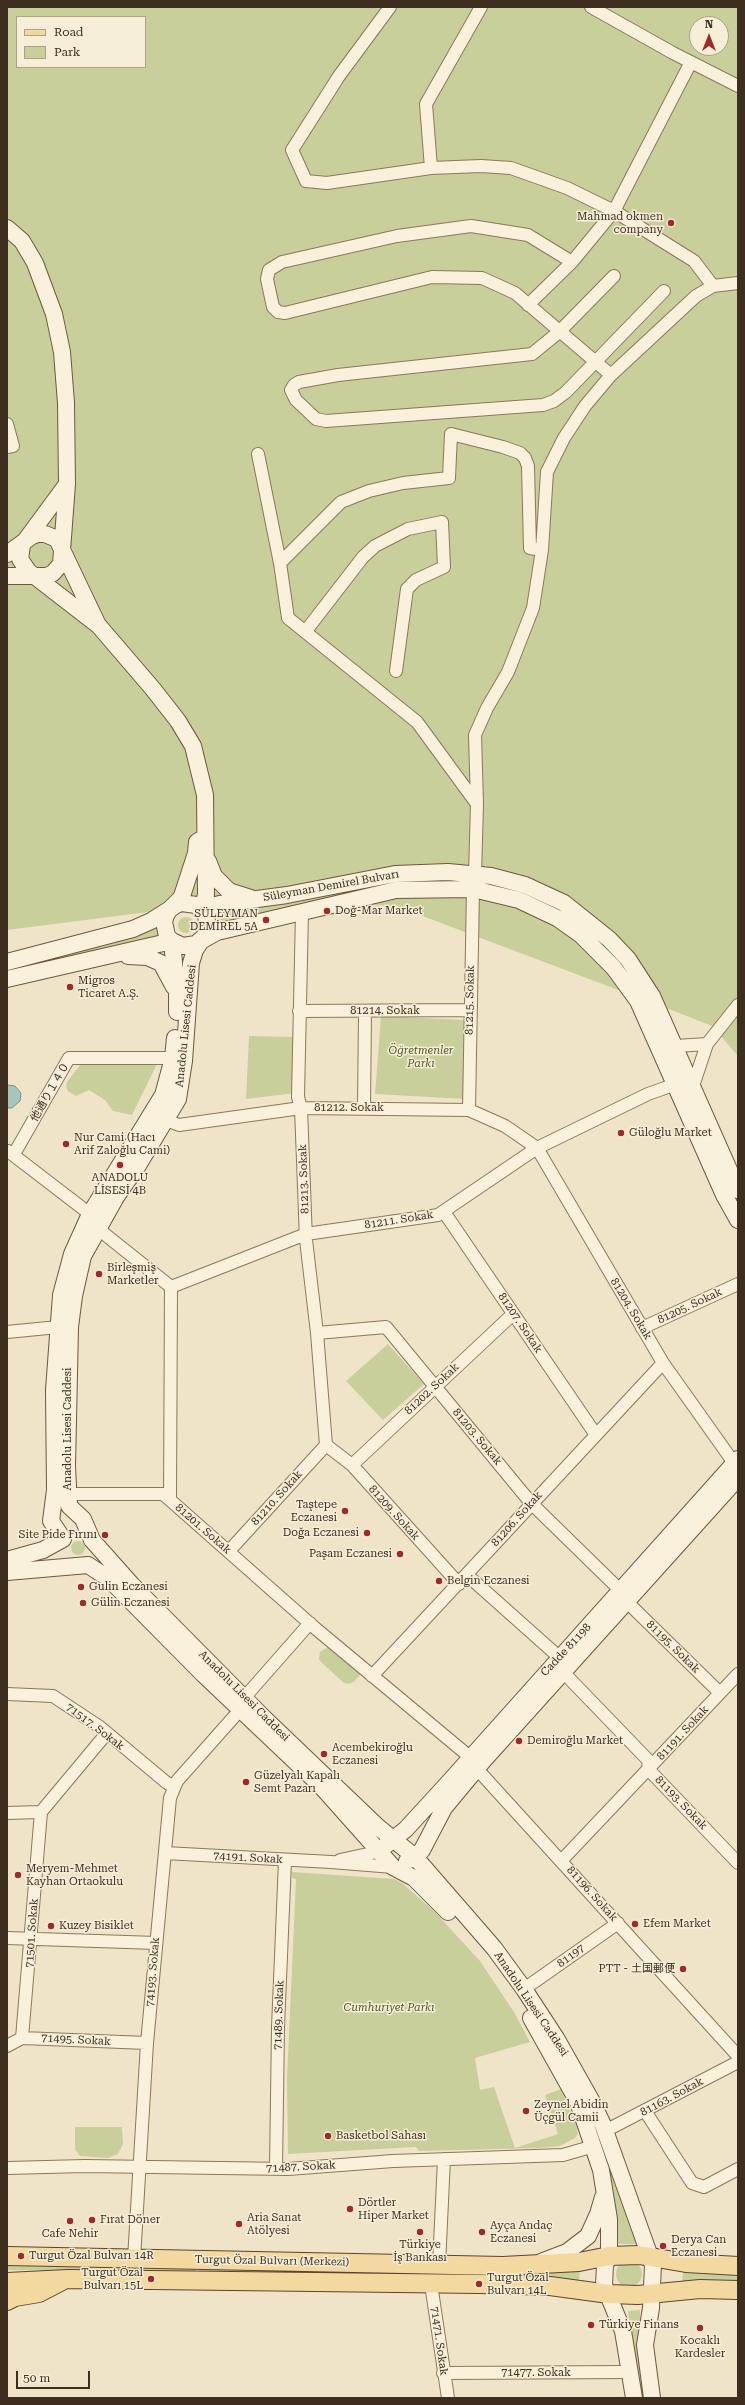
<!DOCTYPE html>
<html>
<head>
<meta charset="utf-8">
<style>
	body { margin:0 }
	#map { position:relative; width:745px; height:2405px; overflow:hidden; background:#f0e4c8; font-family:"Roboto Serif",serif }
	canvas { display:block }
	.frame { position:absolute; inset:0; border:8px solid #3d2e20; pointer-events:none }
	.legend { position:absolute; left:16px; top:16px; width:130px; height:52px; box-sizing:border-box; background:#f7eed8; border:1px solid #ada18e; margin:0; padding:5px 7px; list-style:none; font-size:12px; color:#3d2e20 }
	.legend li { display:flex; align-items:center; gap:8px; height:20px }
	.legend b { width:20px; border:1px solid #ada18e }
	.north { position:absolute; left:689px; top:16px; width:40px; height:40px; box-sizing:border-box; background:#f7eed8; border:1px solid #ada18e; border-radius:50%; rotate:0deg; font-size:11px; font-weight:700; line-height:16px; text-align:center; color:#3d2e20 }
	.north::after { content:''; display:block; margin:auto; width:14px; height:18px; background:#9e2a2b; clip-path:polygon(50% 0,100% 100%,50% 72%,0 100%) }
	.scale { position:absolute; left:16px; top:2371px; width:74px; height:18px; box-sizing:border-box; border:2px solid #3d2e20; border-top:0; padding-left:5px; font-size:12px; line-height:14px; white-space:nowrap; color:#3d2e20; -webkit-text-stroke:3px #f7eed8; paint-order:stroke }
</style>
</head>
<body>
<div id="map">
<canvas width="745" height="2405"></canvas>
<div class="frame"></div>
<ul class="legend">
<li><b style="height:5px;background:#f3d9a0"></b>Road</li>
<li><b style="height:11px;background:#c9cf9b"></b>Park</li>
</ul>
<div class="north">N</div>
<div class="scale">50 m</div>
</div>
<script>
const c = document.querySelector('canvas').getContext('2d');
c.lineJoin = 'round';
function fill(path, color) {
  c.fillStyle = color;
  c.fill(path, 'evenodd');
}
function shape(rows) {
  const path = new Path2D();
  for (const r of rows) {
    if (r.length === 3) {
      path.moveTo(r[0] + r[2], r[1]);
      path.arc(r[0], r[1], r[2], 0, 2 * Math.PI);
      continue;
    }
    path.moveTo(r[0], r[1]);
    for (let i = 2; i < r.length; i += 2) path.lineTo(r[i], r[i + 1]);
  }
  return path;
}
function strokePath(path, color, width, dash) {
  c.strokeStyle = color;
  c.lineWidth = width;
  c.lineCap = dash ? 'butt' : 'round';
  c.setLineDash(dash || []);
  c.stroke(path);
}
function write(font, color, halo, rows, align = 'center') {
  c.font = font + ' "Roboto Serif","Noto Sans SC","Noto Sans JP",serif';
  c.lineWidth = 3;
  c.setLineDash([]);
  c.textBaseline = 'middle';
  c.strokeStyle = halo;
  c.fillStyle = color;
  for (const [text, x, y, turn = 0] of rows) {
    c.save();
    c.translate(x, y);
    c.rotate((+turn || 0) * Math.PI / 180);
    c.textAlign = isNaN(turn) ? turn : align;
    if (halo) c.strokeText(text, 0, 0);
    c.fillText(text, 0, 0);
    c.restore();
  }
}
fill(shape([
	[7,7,738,7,738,1056,712,1026,651,1002,738,1200,738,1211,642,999,396,906,305,903,211,926,211,913,227,902,7,930],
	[17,17,145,17,145,67,17,67],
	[697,24,721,24,721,48,697,48],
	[186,925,8],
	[158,927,160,938,7,972,7,968,97,947],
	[381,1016,465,1020,464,1099,375,1094],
	[249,1036,294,1037,295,1093,246,1099],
	[88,1061,153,1061,156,1066,132,1115,113,1111,105,1100,89,1090,76,1096,68,1091,66,1087,67,1082,80,1065],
	[388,1344,424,1384,383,1420,346,1381],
	[78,1548,7],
	[328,1647,360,1671,360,1675,354,1682,349,1684,344,1683,321,1662,319,1659,320,1652],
	[412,1867,484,1944,514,1985,562,2057,587,2103,639,2244,615,2244,612,2194,607,2172,585,2103,560,2058,512,1985,482,1946,467,1926,410,1869],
	[292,1872,394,1879,402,1883,434,1911,480,1961,514,2012,530,2042,475,2058,480,2090,494,2087,515,2148,558,2134,545,2095,561,2089,576,2124,578,2134,575,2138,560,2146,539,2148,419,2151,416,2147,288,2154,287,2079,296,1879,292,1878],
	[75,2127,122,2127,123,2144,118,2154,108,2158,80,2156,75,2149],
	[629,2274,13],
	[7,2263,196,2267,196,2272,7,2270],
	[199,2267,580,2269,579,2281,199,2272],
	[683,2272,738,2276,738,2283,682,2283],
	[640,2310,640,2330,645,2398,642,2398,638,2376,628,2311]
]), '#c9cf9b');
const water = shape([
	[7,1085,15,1086,21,1093,20,1101,12,1108,7,1108,7,1085]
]);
fill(water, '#a9c4bc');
strokePath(water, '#6f938a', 1);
const street = shape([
	[390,7,339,76,292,150,306,181,327,183,431,168,481,166,511,168,567,188,614,211,694,261,713,286],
	[591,7,673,53,738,86],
	[431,168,426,104,481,7],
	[572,262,528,235,471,226,397,236,282,262,269,270,267,279,273,307,278,312,285,313,432,277,482,278,515,293,611,375],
	[614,276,559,332,532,354,338,375,299,382,294,385,291,390,296,400,316,419,326,421,543,405,554,401,566,392,664,291],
	[528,305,572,262,614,211,691,62],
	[7,424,13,446,7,447],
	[258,454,280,563,288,618,417,722,477,804],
	[280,563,341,502,369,491,403,483,449,478,451,434,503,447,520,453,525,458,528,466,530,548,542,550],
	[305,632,363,557,375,546,408,529,442,522,444,567,416,580,407,589,396,671],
	[475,875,477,804,475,735,487,708,508,672,533,608,542,550,547,472,564,438,585,406,611,375,696,296,713,286,738,283],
	[302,912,298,1097,301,1108,306,1240,317,1333,326,1445],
	[299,1011,470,1010],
	[676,1046,707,1044],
	[693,1086,707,1044,738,1005],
	[364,1108,365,1012],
	[469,1110,473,889],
	[158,1117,179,1125,301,1108,469,1110,505,1126,537,1148,663,1363,734,1463],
	[8,1151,90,1214],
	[14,1154,69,1058,173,1058],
	[444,1212,596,1435],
	[97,1228,171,1287,170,1500,315,1628,470,1757],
	[171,1287,306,1234,438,1215,537,1148,648,1094,676,1084],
	[642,1328,738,1284],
	[7,1332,58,1327],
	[317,1333,386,1327,531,1503,621,1591],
	[326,1445,352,1465,459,1584],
	[352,1465,513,1314],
	[68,1494,163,1494,170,1500],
	[229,1551,326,1445],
	[467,1575,559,1657],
	[626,1601,720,1693],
	[563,1672,648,1760,649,1770,738,1863],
	[372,1676,663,1363],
	[7,1694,53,1696,100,1727,167,1783,174,1786],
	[244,1698,310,1623],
	[477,1769,738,2056],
	[7,1813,41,1812],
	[165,1853,331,1862,393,1867],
	[340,1860,377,1852],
	[562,1860,738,1674],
	[7,1938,156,1943],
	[524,1989,618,1923],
	[22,2038,41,1812,107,1733],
	[7,2046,22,2038,147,2043],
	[645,2111,692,2183,704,2187,738,2169],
	[605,2131,738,2062],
	[7,2168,85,2166,288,2169,393,2161,563,2155,594,2146],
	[276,2169,278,2027,285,1861],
	[134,2259,147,2043,170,1798,177,1781,240,1710],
	[439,2265,444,2159],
	[431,2284,448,2398],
	[443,2373,629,2372]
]);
const secondary = shape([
	[7,228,22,241,35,263,54,314,62,352,66,403,67,484,61,564,53,573,47,576,7,576],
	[67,484,22,545,20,559,28,571,99,626,153,689,178,721,193,746,205,795,206,895,202,909],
	[7,554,32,536,38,534,45,534,57,539,97,623],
	[208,861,214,876,229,891,251,898],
	[202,909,220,904,287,895,395,874,448,872,491,876,525,885,564,903,609,939,628,959,652,996,738,1190],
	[172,941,177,994,177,1012],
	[128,956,147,957,161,963,174,987],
	[7,962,133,929,151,921,170,909,176,905,182,903,196,905,206,915,208,929,205,936,196,944,183,946,172,941,167,936,164,922,166,915,170,909,181,898,183,893,196,853,197,842,200,840],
	[7,979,172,941],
	[63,1539,51,1521,55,1490,54,1390,61,1295,72,1254,90,1214,163,1095,173,1058,175,1038],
	[7,1560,43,1550,63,1539],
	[7,1572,88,1565,108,1578,204,1675,320,1785,393,1867,414,1878,448,1912],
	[385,1846,406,1829,450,1781,738,1459],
	[407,1861,415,1857,422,1850,444,1808,483,1761,738,1478],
	[531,2018,578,2102,601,2170,609,2219,609,2256,605,2265,604,2285,623,2331,634,2398],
	[541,2262,567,2252,588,2236,598,2214,603,2197],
	[652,2398,645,2345,651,2308,653,2265,603,2125,591,2100,556,2038,524,1989,494,1948,415,1857,378,1827,264,1718,132,1585,92,1540,83,1519,69,1506,67,1466,70,1327,74,1296,83,1256,116,1197,137,1167,178,1099,184,1061,191,963,195,950,201,941,217,932,396,890,473,889,519,900,557,918,581,935,614,968,638,1001,724,1195,738,1220]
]);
const primary = shape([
	[7,2256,503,2266,579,2262,609,2256,639,2255,686,2263,738,2266],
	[7,2282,68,2279,479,2284,550,2286,609,2294,638,2295,700,2289,738,2290],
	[7,2301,15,2297,39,2293,62,2281]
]);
strokePath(street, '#8d765c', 14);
strokePath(secondary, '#6f573f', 18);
strokePath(primary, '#5b4430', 20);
strokePath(street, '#faf1dc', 12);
strokePath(secondary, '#faf1dc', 16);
strokePath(primary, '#f3d9a0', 18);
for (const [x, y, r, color] of [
	[671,223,4,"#9e2a2b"],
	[327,911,4,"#9e2a2b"],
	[266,920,4,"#9e2a2b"],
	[70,987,4,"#9e2a2b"],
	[621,1133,4,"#9e2a2b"],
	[66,1144,4,"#9e2a2b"],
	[120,1165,4,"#9e2a2b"],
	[99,1274,4,"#9e2a2b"],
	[345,1511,4,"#9e2a2b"],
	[367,1533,4,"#9e2a2b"],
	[105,1535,4,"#9e2a2b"],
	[400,1554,4,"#9e2a2b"],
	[439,1581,4,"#9e2a2b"],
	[81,1587,4,"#9e2a2b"],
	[83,1603,4,"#9e2a2b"],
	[519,1741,4,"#9e2a2b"],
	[324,1754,4,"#9e2a2b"],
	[246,1782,4,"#9e2a2b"],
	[18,1875,4,"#9e2a2b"],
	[635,1924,4,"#9e2a2b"],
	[51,1926,4,"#9e2a2b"],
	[683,1969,4,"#9e2a2b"],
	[526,2111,4,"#9e2a2b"],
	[328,2136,4,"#9e2a2b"],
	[350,2209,4,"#9e2a2b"],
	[92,2220,4,"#9e2a2b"],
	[70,2221,4,"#9e2a2b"],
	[239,2224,4,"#9e2a2b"],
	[420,2232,4,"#9e2a2b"],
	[482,2232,4,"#9e2a2b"],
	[663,2246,4,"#9e2a2b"],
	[21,2256,4,"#9e2a2b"],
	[151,2279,4,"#9e2a2b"],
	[479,2284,4,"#9e2a2b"],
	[591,2325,4,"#9e2a2b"],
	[700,2328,4,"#9e2a2b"]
]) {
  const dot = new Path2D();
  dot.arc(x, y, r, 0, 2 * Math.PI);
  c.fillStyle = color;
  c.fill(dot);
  strokePath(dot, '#f7eed8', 1.5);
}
write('11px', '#3d2e20', '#f7eed8', [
	["Mahmad okmen",663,217,"right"],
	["company",663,230,"right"],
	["Doğ-Mar Market",335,911],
	["SÜLEYMAN",258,914,"right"],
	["DEMİREL 5A",258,927,"right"],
	["Migros",78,981],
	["Ticaret A.Ş.",78,994],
	["Güloğlu Market",629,1133],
	["Nur Cami (Hacı",74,1138],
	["Arif Zaloğlu Cami)",74,1151],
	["ANADOLU",120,1178,"center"],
	["LİSESİ 4B",120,1191,"center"],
	["Birleşmiş",107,1268],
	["Marketler",107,1281],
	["Taştepe",337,1505,"right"],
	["Eczanesi",337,1518,"right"],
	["Doğa Eczanesi",359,1533,"right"],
	["Site Pide Fırını",97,1535,"right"],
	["Paşam Eczanesi",392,1554,"right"],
	["Belgin Eczanesi",447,1581],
	["Gulin Eczanesi",89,1587],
	["Gülin Eczanesi",91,1603],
	["Demiroğlu Market",527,1741],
	["Acembekiroğlu",332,1748],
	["Eczanesi",332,1761],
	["Güzelyalı Kapalı",254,1776],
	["Semt Pazarı",254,1789],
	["Meryem-Mehmet",26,1869],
	["Kayhan Ortaokulu",26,1882],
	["Efem Market",643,1924],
	["Kuzey Bisiklet",59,1926],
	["PTT - 土国郵便",675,1969,"right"],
	["Zeynel Abidin",534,2105],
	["Üçgül Camii",534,2118],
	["Basketbol Sahası",336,2136],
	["Dörtler",358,2203],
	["Hiper Market",358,2216],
	["Aria Sanat",247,2218],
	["Atölyesi",247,2231],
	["Fırat Döner",100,2220],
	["Ayça Andaç",490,2226],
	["Eczanesi",490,2239],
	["Cafe Nehir",70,2234,"center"],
	["Derya Can",671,2240],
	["Eczanesi",671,2253],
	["Türkiye",420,2245,"center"],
	["İş Bankası",420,2258,"center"],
	["Turgut Özal Bulvarı 14R",29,2256],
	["Turgut Özal",143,2273,"right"],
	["Bulvarı 15L",143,2286,"right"],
	["Turgut Özal",487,2278],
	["Bulvarı 14L",487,2291],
	["Türkiye Finans",599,2325],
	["Kocaklı",700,2341,"center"],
	["Kardesler",700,2354,"center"]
], 'left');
write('11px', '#3d2e20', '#f7eed8', [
	["Süleyman Demirel Bulvarı",331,886,-10],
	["81215. Sokak",470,1000,-89],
	["81214. Sokak",385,1011],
	["Anadolu Lisesi Caddesi",186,1026,-84],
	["他通り１４０",50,1092,-60],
	["81212. Sokak",349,1108],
	["81213. Sokak",304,1179,-92],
	["81211. Sokak",399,1220,-9],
	["81205. Sokak",690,1306,-25],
	["81204. Sokak",631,1309,59],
	["81207. Sokak",520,1323,56],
	["81202. Sokak",432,1389,-43],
	["Anadolu Lisesi Caddesi",68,1429,-90],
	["81203. Sokak",477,1437,50],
	["81210. Sokak",277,1498,-48],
	["81209. Sokak",394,1513,48],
	["81206. Sokak",517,1519,-48],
	["81201. Sokak",203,1529,41],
	["81195. Sokak",673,1647,44],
	["Cadde 81198",566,1650,-47],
	["Anadolu Lisesi Caddesi",244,1696,45],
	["71517. Sokak",95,1727,37],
	["81191. Sokak",683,1733,-47],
	["81193. Sokak",681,1803,46],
	["74191. Sokak",248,1858,3],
	["81196. Sokak",592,1894,48],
	["71501. Sokak",32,1933,-86],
	["81197",571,1956,-36],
	["74193. Sokak",153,1972,-85],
	["Anadolu Lisesi Caddesi",531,2004,56],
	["71489. Sokak",279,2015,-88],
	["71495. Sokak",76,2040,3],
	["81163. Sokak",672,2097,-28],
	["71487. Sokak",301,2167,-3],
	["Turgut Özal Bulvarı (Merkezi)",272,2261,1],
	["71471. Sokak",439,2341,82],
	["71477. Sokak",536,2373]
]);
write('italic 11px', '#4d5a26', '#f7eed8', [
	["Öğretmenler",421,1051],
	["Parkı",421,1064],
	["Cumhuriyet Parkı",389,2008]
]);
</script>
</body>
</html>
